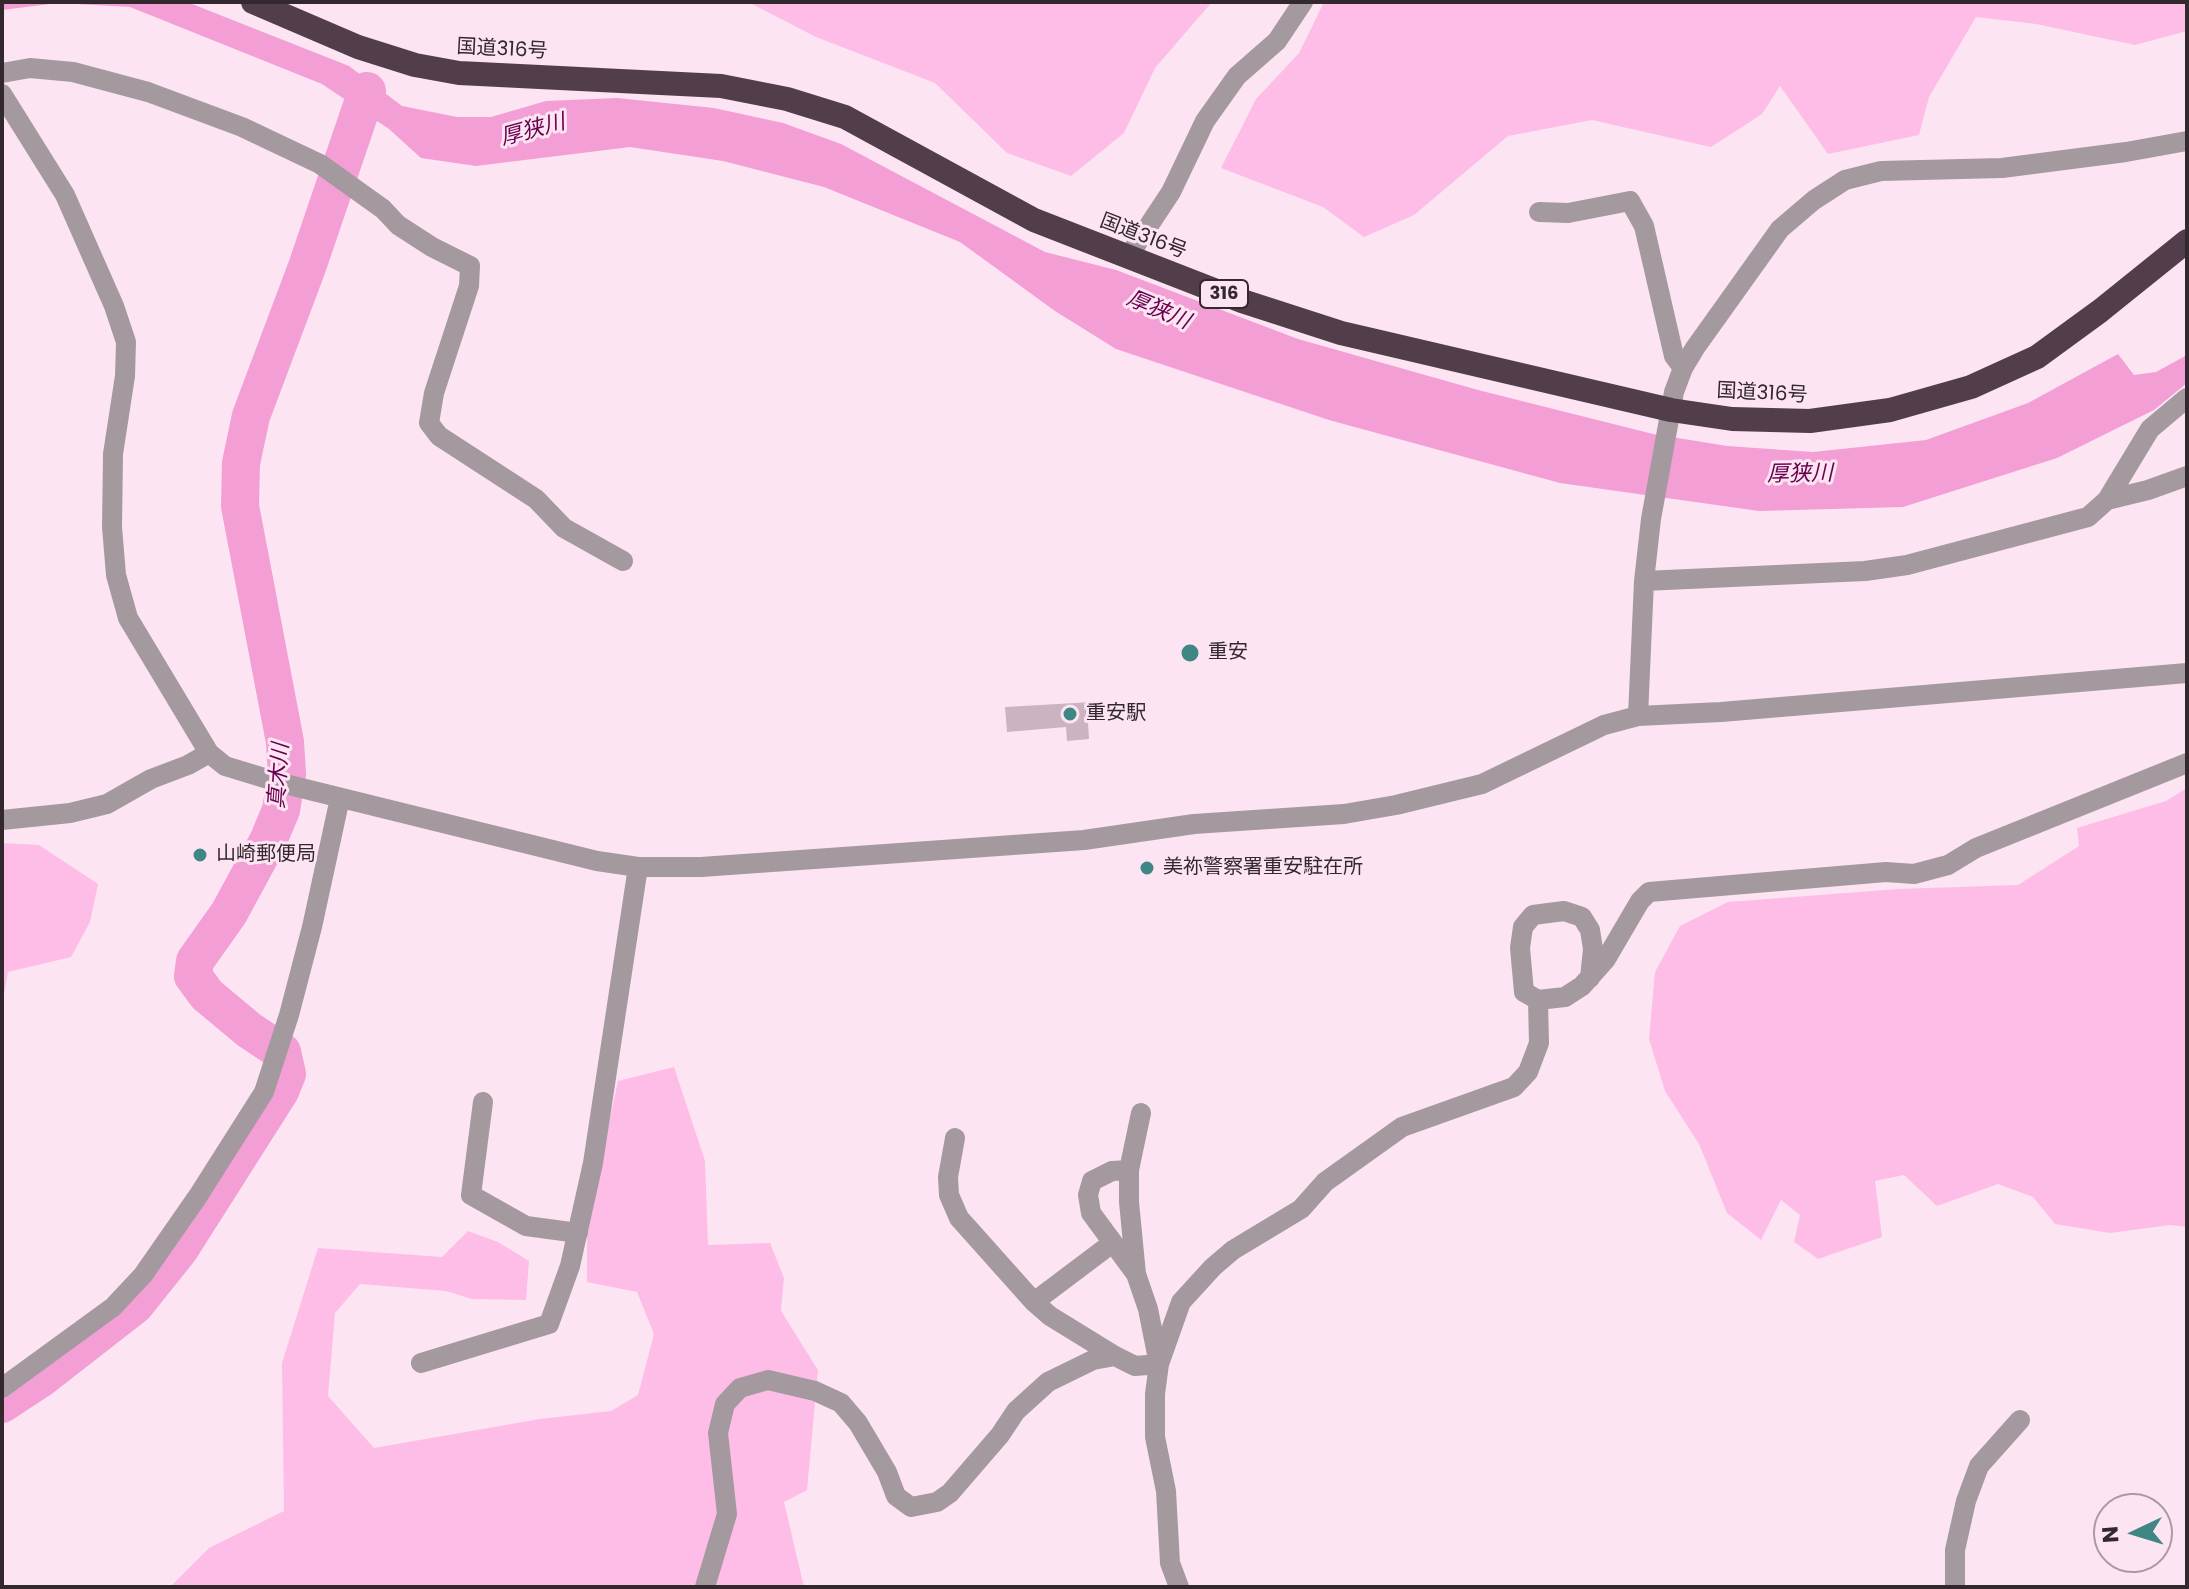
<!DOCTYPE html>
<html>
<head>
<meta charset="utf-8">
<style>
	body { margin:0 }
	#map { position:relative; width:2189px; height:1589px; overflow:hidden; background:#fde4f3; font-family:Poppins,sans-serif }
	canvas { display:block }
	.frame { position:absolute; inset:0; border:4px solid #32282e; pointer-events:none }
	.north { position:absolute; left:2093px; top:1493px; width:80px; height:80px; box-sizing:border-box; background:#fde4f3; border:2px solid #ac99a4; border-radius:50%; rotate:266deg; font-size:22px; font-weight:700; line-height:32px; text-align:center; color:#32282e }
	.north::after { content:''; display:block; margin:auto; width:28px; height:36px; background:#3f8784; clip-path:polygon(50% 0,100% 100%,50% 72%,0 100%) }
</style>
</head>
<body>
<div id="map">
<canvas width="2189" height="1589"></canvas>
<div class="frame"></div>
<div class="north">N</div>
</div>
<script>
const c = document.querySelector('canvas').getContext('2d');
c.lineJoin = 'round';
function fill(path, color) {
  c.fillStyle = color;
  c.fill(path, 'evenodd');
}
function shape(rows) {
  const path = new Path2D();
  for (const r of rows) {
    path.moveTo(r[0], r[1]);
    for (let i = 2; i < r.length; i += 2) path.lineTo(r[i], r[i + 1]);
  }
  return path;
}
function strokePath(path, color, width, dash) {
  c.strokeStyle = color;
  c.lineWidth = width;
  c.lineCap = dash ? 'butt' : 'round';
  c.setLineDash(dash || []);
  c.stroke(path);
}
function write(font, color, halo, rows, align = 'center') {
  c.font = font + ' Poppins,"Noto Sans JP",sans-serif';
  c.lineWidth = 6;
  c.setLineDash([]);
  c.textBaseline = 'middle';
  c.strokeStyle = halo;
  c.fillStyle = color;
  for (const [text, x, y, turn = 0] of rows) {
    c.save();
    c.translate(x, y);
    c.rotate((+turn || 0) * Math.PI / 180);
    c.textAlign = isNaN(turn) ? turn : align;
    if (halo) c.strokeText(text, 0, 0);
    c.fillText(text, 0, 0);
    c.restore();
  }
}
fill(shape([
	[748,2,1212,2,1155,68,1124,133,1071,176,1007,153,935,83,816,37],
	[1324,2,2187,2,2187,31,2135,45,2036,24,1976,17,1929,97,1919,135,1828,154,1780,86,1762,114,1711,147,1592,120,1508,136,1414,215,1364,237,1323,207,1221,168,1256,99,1299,53],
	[2187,788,2187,1227,2170,1225,2110,1233,2055,1224,2033,1197,1998,1184,1937,1206,1904,1175,1875,1181,1882,1237,1818,1259,1794,1242,1800,1215,1781,1200,1761,1240,1727,1213,1699,1144,1665,1091,1649,1039,1655,972,1680,926,1728,902,1898,889,2018,885,2079,846,2077,828,2166,801],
	[2,843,39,845,98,884,90,922,71,957,8,972,2,1005],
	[674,1067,705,1161,708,1245,770,1243,784,1278,781,1311,818,1370,807,1490,784,1502,804,1587,170,1587,209,1548,284,1511,282,1363,318,1248,442,1257,468,1231,498,1242,529,1261,526,1300,472,1299,446,1291,360,1284,335,1313,328,1396,374,1448,540,1419,611,1411,638,1395,654,1334,637,1292,587,1282,587,1224,618,1081]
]), '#febde6');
fill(shape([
	[2,2,187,2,349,66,402,106,457,117,491,117,546,101,617,98,714,108,783,123,841,144,1045,252,1116,270,1298,339,1478,390,1653,434,1727,446,1813,452,1926,440,2028,403,2118,354,2134,375,2156,372,2187,355,2187,383,2154,410,2057,458,1903,507,1759,511,1560,483,1329,420,1116,349,1055,311,960,242,824,187,723,161,630,147,476,166,421,158,389,129,322,84,130,7,58,3,2,10]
]), '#f39ed5');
strokePath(shape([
	[2,1404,40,1379,135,1305,179,1250,280,1091,287,1074,282,1052,249,1030,207,995,193,976,195,961,229,913,268,841,281,810,287,774,285,742,240,506,241,463,251,416,307,267,367,91]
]), '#f39ed5', 38);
fill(shape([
	[1093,702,1094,722,1088,723,1089,739,1067,741,1066,727,1007,732,1005,707]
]), '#cbb3c1');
strokePath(shape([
	[2,73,30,68,73,72,148,92,242,127,320,164,383,209,398,225,432,247,470,266,469,286,434,393,429,423,439,436,536,499,564,528,623,561],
	[2,94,65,195,114,306,126,342,125,376,113,454,112,527,116,575,128,618,209,753,225,766,281,783,597,861,638,867,701,867,1084,840,1194,824,1344,814,1396,805,1482,784,1604,725,1638,716,1721,712,2187,673],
	[1539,212,1568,213,1630,201,1644,226,1674,356,1683,368],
	[1128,257,1171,192,1205,121,1237,76,1277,41,1303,2],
	[2107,500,2148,490,2187,476],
	[1644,581,1865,571,1907,565,2088,517,2107,500,2150,429,2187,398],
	[1638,716,1644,581,1651,519,1674,392,1683,368,1695,348,1780,229,1814,200,1845,180,1881,171,2002,168,2126,152,2187,141],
	[2,820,70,813,107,804,151,779,188,765,209,753],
	[1538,1000,1565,997,1582,986,1606,959,1640,901,1649,892,1886,872,1914,874,1948,865,1976,848,2187,763],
	[483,1102,471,1195,526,1226,578,1233],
	[955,1138,948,1177,949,1195,959,1218,1034,1302,1050,1316,1115,1356],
	[1136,1274,1129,1202,1129,1170,1141,1113],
	[1034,1302,1111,1244],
	[421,1363,549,1324,570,1266,593,1163,638,867],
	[2,1388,113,1307,143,1275,198,1196,264,1092,289,1015,312,927,340,798],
	[705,1587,727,1514,718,1433,725,1404,740,1388,768,1380,815,1391,841,1403,858,1423,887,1472,896,1496,911,1507,937,1502,950,1493,1000,1435,1016,1411,1048,1382,1093,1360,1115,1356,1135,1366,1159,1364,1148,1309,1136,1274,1091,1213,1088,1195,1092,1181,1112,1171,1129,1170],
	[1179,1587,1170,1563,1166,1491,1155,1437,1155,1394,1159,1364,1181,1302,1213,1267,1233,1250,1301,1209,1325,1182,1402,1127,1514,1087,1528,1072,1539,1043,1538,1000,1524,992,1520,948,1523,927,1533,915,1564,911,1582,917,1590,930,1593,949,1590,978],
	[1955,1587,1955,1550,1966,1501,1979,1466,2020,1420]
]), '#a4999f', 20);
strokePath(shape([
	[253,2,358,47,415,65,459,73,721,86,787,99,845,117,1034,220,1242,301,1341,333,1671,410,1732,419,1810,421,1890,410,1971,387,2037,357,2100,311,2187,241]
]), '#523e4a', 24);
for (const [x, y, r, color] of [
	[1190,653,10,"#3f8784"],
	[1070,714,8,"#3f8784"],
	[200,855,8,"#3f8784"],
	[1147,868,8,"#3f8784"]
]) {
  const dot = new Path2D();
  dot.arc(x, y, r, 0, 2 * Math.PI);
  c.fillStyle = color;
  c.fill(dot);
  strokePath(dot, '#fde4f3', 3);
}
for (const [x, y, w] of [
	[1224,294,48]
]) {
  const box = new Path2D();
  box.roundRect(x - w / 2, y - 14, w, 28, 6);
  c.fillStyle = '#fde4f3';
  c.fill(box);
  strokePath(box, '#32282e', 2);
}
write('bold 18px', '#32282e', null, [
	["316",1224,294]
]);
write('20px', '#32282e', '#fde4f3', [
	["国道316号",502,50,3],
	["国道316号",1143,237,21],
	["国道316号",1762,394,3]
]);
write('20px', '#32282e', '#fde4f3', [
	["重安",1208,653],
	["重安駅",1086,714],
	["山崎郵便局",216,855],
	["美祢警察署重安駐在所",1163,868]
], 'left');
write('italic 22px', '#67004f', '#fde4f3', [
	["厚狭川",533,131,-15],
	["厚狭川",1158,311,23],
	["厚狭川",1800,475,-1],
	["真木川",280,776,-86]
]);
</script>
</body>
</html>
